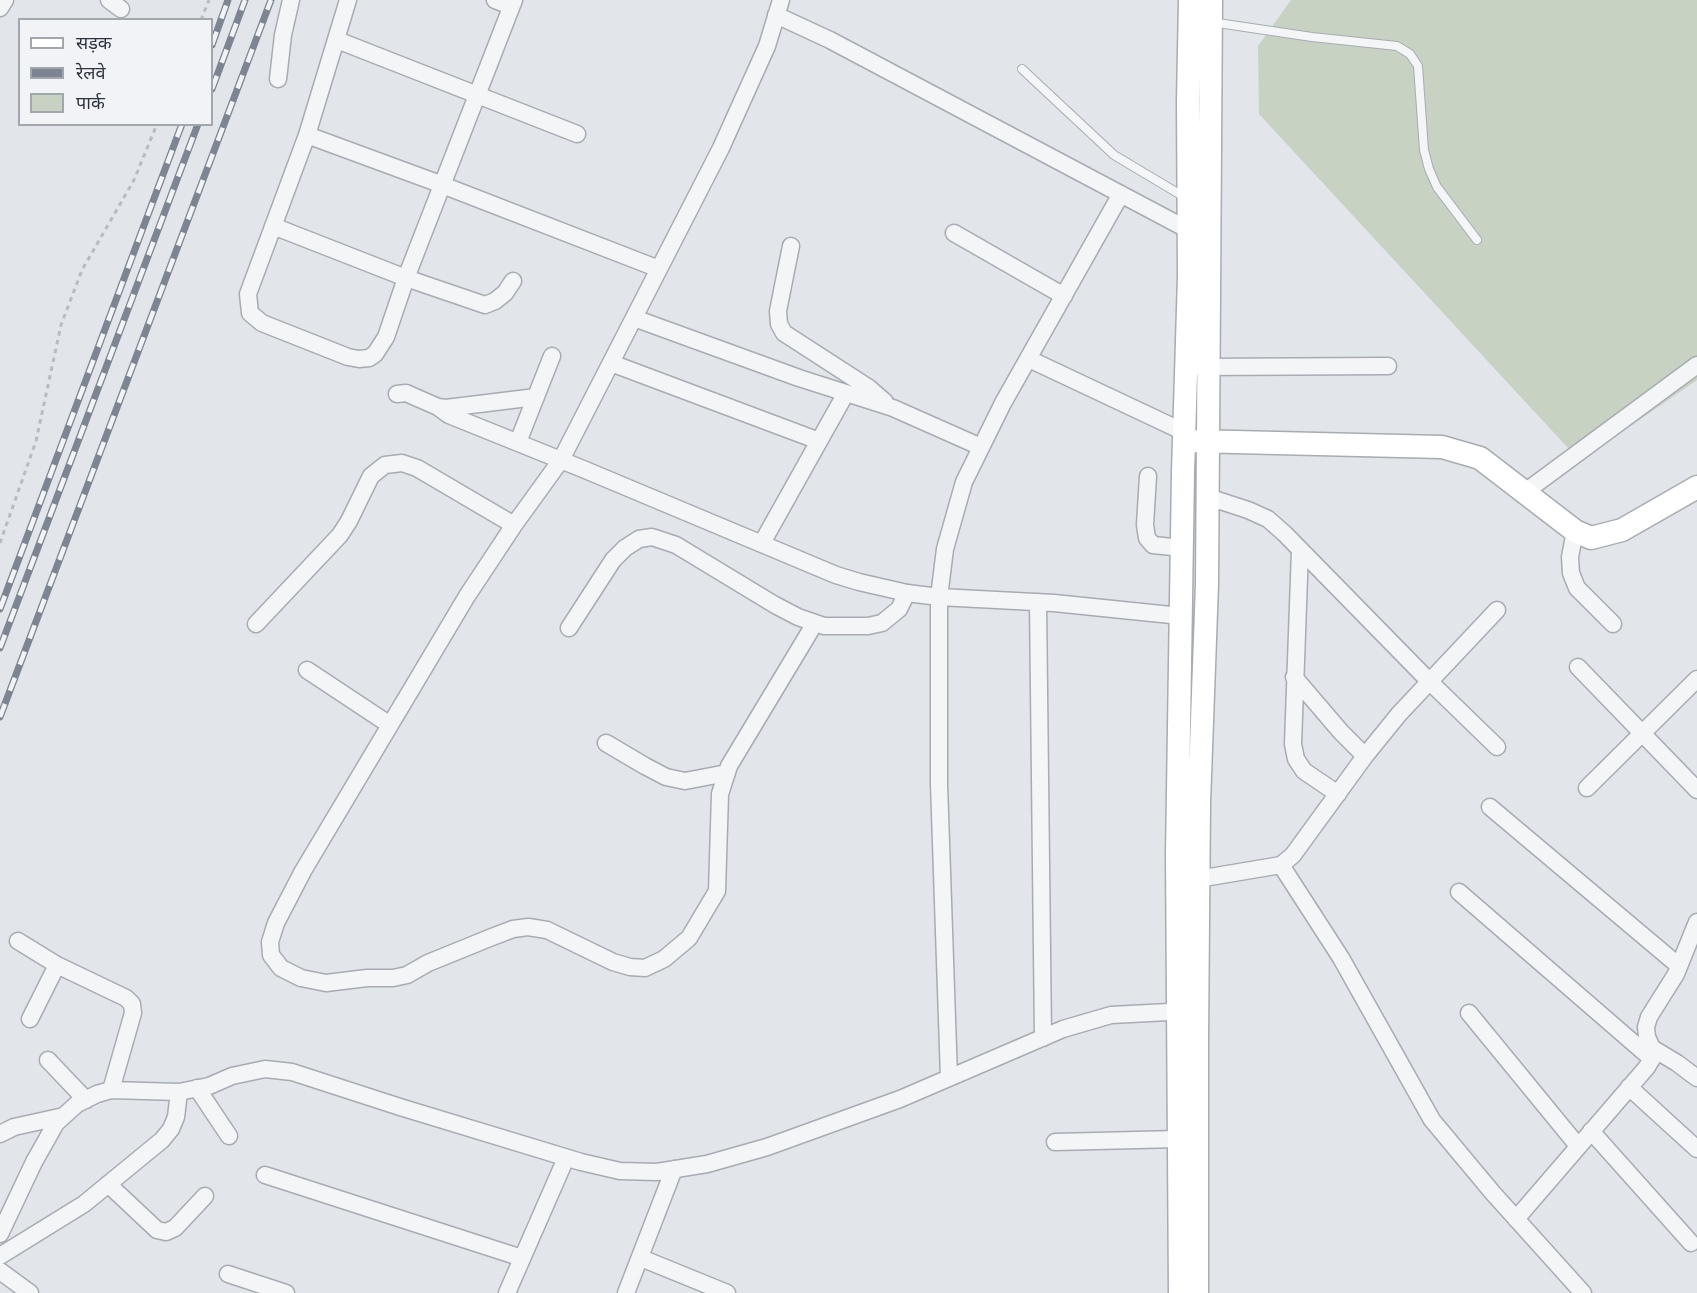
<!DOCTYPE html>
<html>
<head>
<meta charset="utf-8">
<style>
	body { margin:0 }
	#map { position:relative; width:1697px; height:1293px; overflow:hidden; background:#e2e5e9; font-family:"Archivo Narrow","Noto Sans Devanagari",sans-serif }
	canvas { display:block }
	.legend { position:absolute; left:18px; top:18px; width:195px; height:108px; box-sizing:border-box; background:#f1f3f6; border:2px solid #a2a6ad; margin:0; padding:8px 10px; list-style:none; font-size:18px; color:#2b333f }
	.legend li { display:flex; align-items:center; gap:12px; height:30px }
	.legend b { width:30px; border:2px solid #a2a6ad }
</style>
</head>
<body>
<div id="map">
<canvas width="1697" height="1293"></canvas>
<ul class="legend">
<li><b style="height:8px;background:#fff"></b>सड़क</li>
<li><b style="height:8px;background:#7c8591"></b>रेलवे</li>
<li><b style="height:16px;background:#c8d2c3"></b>पार्क</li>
</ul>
</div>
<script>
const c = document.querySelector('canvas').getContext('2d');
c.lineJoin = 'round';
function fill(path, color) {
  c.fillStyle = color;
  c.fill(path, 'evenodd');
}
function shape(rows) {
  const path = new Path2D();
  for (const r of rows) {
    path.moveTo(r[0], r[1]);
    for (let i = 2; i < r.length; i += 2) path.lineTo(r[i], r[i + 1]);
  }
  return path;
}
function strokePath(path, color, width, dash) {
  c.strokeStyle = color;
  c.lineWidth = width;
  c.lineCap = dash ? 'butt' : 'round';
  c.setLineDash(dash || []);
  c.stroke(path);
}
fill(shape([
	[1291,0,1697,0,1697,380,1580,461,1259,114,1258,46]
]), '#c8d2c3');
const lane = shape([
	[1211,22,1312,37,1397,46,1410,54,1418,66,1424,150,1429,169,1437,187,1477,240],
	[1022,69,1114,155,1186,198]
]);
const street = shape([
	[109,0,121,9],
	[348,0,307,135,248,294,250,313,262,323,348,357,359,359,369,358,375,354,386,337,406,278,514,0],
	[495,0,511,6],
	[781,0,767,46,721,148,561,460,514,525,467,596,303,871,276,923,270,942,271,955,281,968,301,978,326,983,367,978,393,978,407,975,428,963,492,937,513,929,528,927,547,930,613,962,630,967,645,968,664,959,689,938,717,891,720,794,729,766,815,623],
	[0,8,5,0],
	[776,15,830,40,1196,234],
	[337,40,577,134],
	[278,79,283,35,291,0],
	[307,135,432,181,659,269],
	[273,226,406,278,485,305,495,301,505,293,513,281],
	[954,233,1064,296],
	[791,246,778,311,779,324,784,333,869,388,885,402],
	[634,318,799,378,893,408,981,447],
	[1029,359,1184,432],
	[611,363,819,441],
	[1199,367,1388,366],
	[397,394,406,393,438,407,446,408,536,397],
	[438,407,449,415,583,469,836,575,859,582,907,593,939,597,1054,603,1181,616],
	[518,442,552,356],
	[1148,476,1145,525,1147,538,1153,545,1182,548],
	[1525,492,1697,365],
	[1208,497,1248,510,1268,519,1285,534,1429,681,1497,747],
	[1575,531,1570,557,1571,573,1577,588,1613,624],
	[762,543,846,393],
	[1300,550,1293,744,1296,759,1304,771,1338,794],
	[1038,602,1043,1038],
	[256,624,340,535,349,521,371,476,385,465,402,463,417,468,514,525],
	[569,628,613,560,625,548,639,539,652,537,676,545,775,605,798,617,824,626,868,626,882,623,899,609,907,593],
	[1578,667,1697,790],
	[307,670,390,725],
	[1294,677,1341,732,1365,756],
	[606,743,645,766,666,777,685,781,727,773],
	[1587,788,1697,679],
	[1490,807,1679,966],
	[1281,865,1341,958,1432,1120,1492,1192,1583,1293],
	[1198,879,1281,865,1293,855,1365,756,1399,714,1497,610],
	[1459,892,1652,1059],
	[18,941,57,965,126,998,132,1004,133,1013,111,1090],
	[1469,1013,1578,1146],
	[30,1019,57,965],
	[1652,1048,1677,1063,1697,1078],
	[48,1060,86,1100],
	[949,1078,939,784,939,597,945,549,964,482,1003,403,1121,194],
	[1629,1087,1697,1149],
	[197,1088,229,1136],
	[1591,1131,1691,1243],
	[0,1134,14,1127,64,1116],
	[1055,1142,1178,1139],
	[265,1175,522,1258],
	[108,1184,157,1230,166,1232,175,1228,205,1196],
	[1516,1219,1647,1067,1653,1057,1652,1048,1647,1037,1646,1027,1649,1017,1676,974,1697,922],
	[0,1234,34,1162,56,1123,77,1104,97,1094,111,1090,179,1092,209,1086,232,1076,265,1069,292,1072,400,1107,581,1162,620,1171,657,1172,707,1164,767,1147,900,1099,1063,1029,1111,1015,1188,1011],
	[0,1256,84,1204,162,1140,171,1129,176,1117,179,1092],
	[641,1258,727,1293],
	[0,1271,30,1293],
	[228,1274,286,1293],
	[507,1293,566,1158],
	[626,1293,674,1169]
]);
const secondary = shape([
	[1194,441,1442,447,1480,458,1575,531,1591,538,1622,530,1697,487],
	[1180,1293,1177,855,1183,472,1189,276,1188,101,1190,0],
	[1197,1293,1197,1038,1199,803,1207,584,1211,0]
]);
strokePath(lane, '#a7acb3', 10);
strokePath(street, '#a7acb3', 19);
strokePath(secondary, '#a7acb3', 25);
strokePath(shape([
	[201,20,209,0],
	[0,543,36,441,61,325,82,270,134,180,157,124]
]), '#b8bbc0', 3, [4.5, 4.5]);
strokePath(lane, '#f4f5f7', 8);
strokePath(street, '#f4f5f7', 16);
strokePath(secondary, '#fff', 22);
const rail = shape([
	[212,45,228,0],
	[212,89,245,0],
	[0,609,182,124],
	[0,648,198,124],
	[0,717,271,0]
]);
strokePath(rail, '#7c8591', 7);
strokePath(rail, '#f1f3f6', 4.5, [14]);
</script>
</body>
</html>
